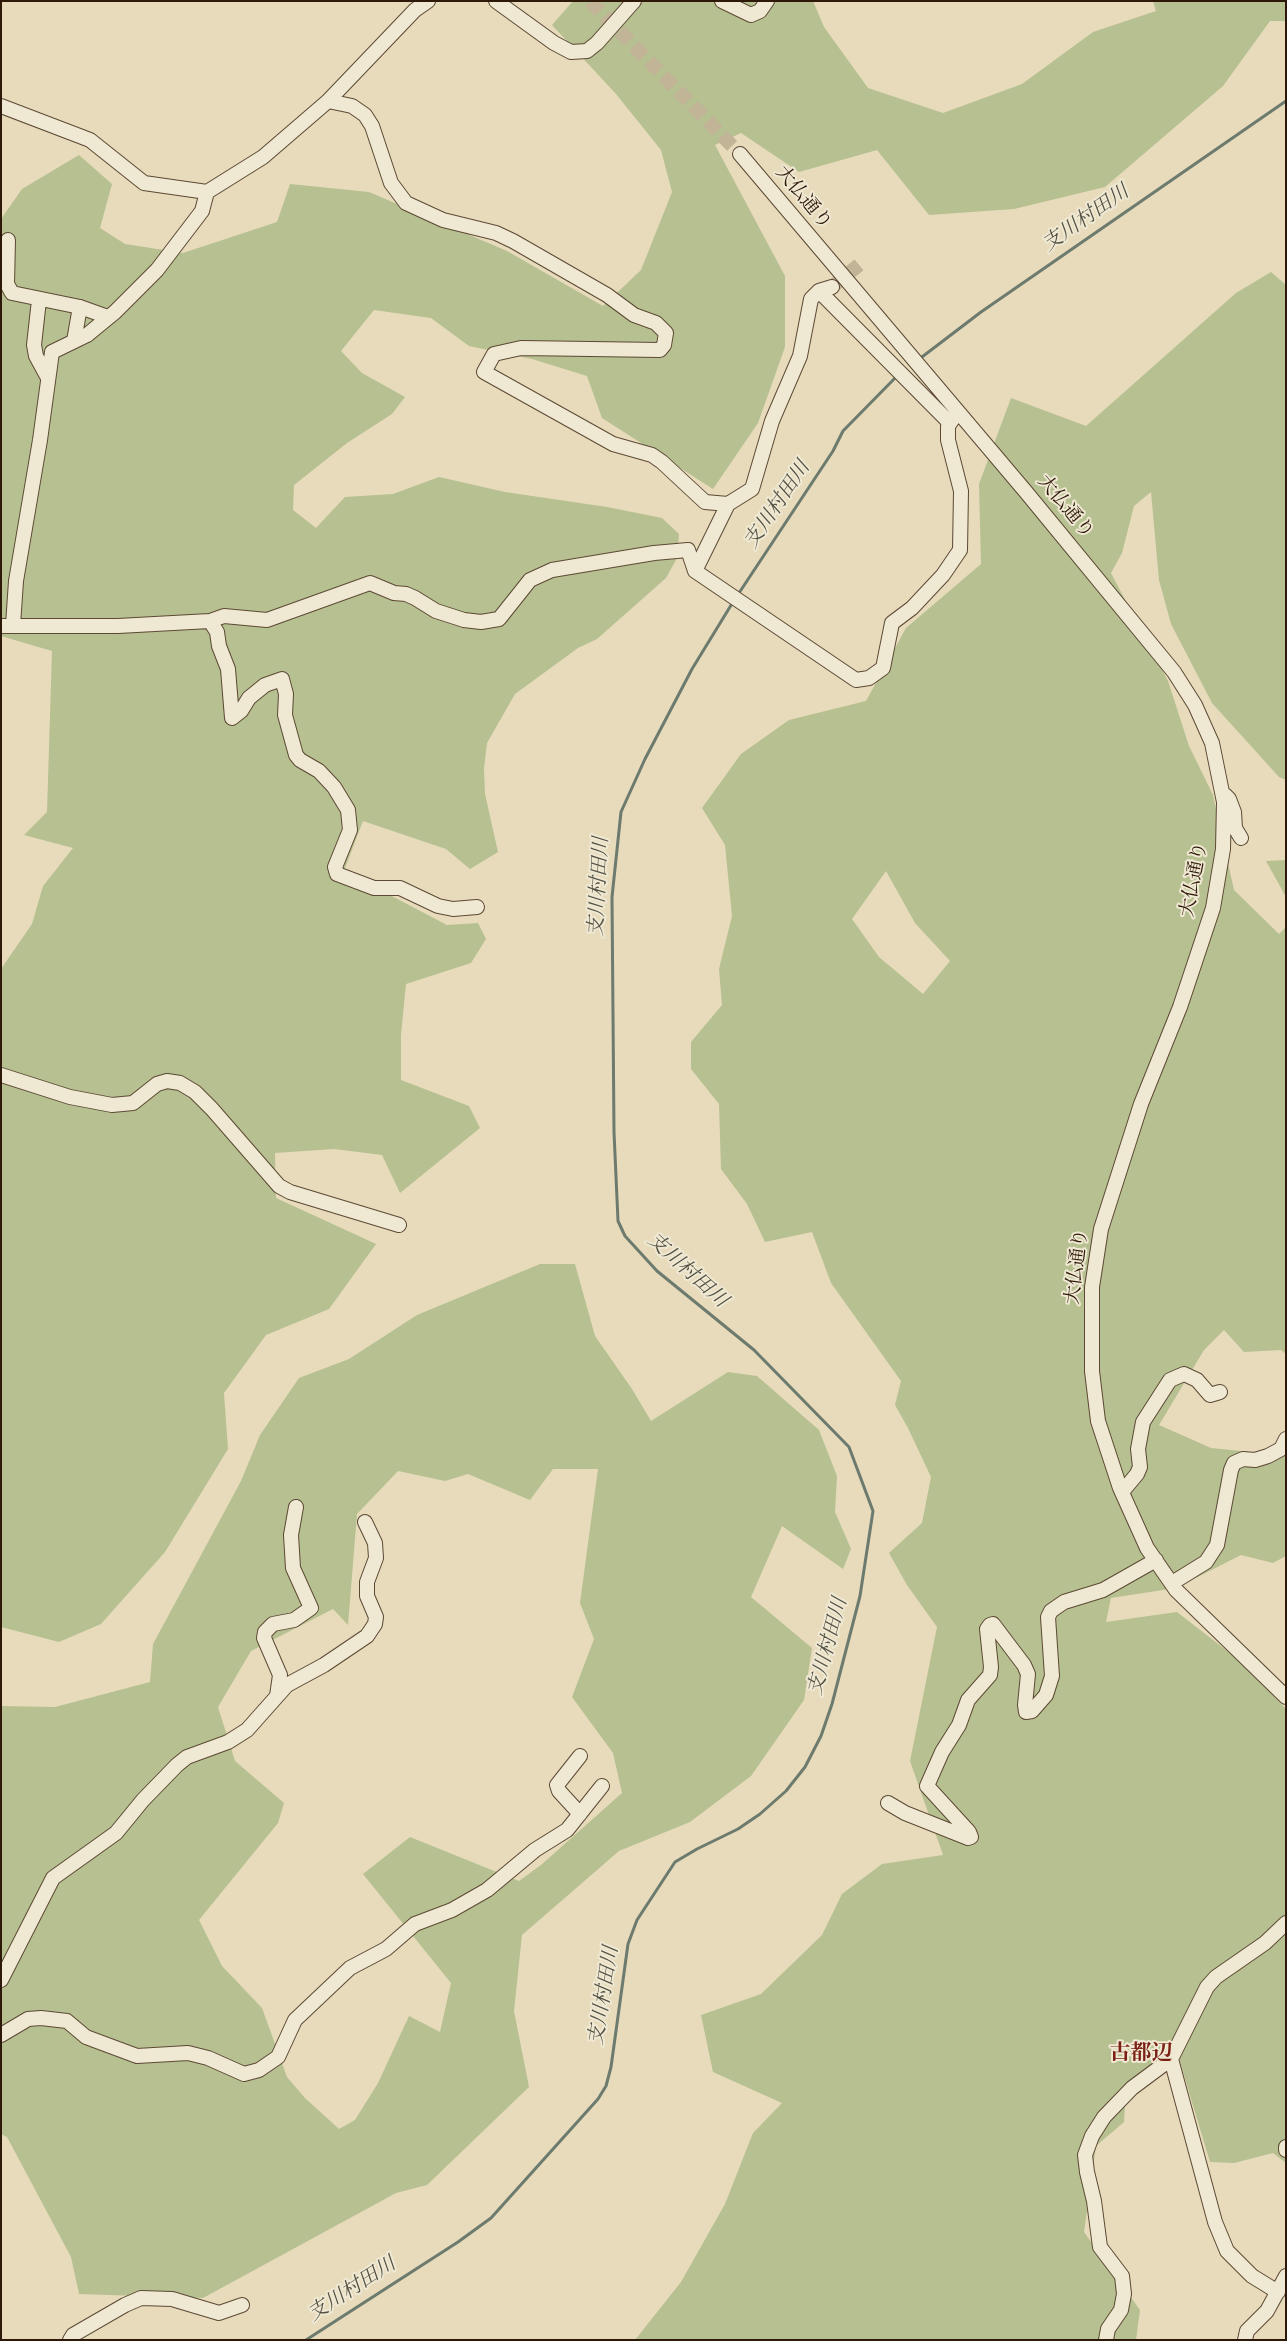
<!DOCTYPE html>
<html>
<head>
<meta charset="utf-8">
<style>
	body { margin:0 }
	#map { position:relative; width:1287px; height:2341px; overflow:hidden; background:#e7dbbb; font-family:"Sorts Mill Goudy",serif }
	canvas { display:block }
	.frame { position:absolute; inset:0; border:2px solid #2e1807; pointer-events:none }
</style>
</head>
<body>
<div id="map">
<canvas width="1287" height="2341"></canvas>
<div class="frame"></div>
</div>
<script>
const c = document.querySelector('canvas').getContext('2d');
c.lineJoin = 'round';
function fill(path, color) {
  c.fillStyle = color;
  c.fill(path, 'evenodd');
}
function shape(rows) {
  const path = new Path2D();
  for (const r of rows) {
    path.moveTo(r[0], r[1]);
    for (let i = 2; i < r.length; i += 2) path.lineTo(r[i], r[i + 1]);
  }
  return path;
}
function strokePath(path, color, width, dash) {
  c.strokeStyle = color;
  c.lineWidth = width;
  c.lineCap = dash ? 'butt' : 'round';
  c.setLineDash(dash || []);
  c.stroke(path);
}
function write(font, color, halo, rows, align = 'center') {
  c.font = font + ' "Sorts Mill Goudy","Noto Serif JP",serif';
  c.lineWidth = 4;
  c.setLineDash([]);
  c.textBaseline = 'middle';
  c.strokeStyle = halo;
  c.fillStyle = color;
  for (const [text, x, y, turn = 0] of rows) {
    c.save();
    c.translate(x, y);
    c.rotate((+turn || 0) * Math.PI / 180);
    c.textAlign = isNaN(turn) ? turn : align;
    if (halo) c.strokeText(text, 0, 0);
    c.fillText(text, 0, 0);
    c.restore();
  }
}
fill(shape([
	[573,1,813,1,824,27,868,88,943,113,1022,84,1093,32,1156,11,1153,1,1286,1,1286,21,1270,21,1223,86,1105,187,1014,209,929,215,877,150,799,172,741,133,715,145,785,276,785,347,758,423,713,489,602,418,587,376,532,359,469,346,431,318,374,310,341,351,362,373,405,397,392,414,347,443,294,485,293,510,316,528,345,497,393,494,439,477,505,492,607,507,662,518,679,534,677,558,666,578,597,639,578,648,515,694,487,743,484,768,485,794,498,852,470,869,446,849,363,821,344,871,447,925,478,923,486,939,471,963,406,984,401,1035,401,1080,469,1106,480,1128,400,1193,382,1155,334,1149,275,1153,276,1198,376,1244,329,1309,266,1335,224,1393,228,1449,165,1552,101,1624,59,1642,1,1627,1,969,32,924,43,886,73,848,24,835,47,812,52,651,1,636,1,265,14,258,15,249,1,240,1,219,22,189,79,155,112,184,100,228,125,244,183,253,277,222,290,184,369,192,507,251,603,306,641,270,672,192,661,150,616,94,552,25],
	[1271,272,1286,285,1286,780,1279,777,1212,703,1171,624,1159,580,1151,492,1134,506,1122,553,1111,573,1168,681,1189,746,1213,795,1234,890,1279,934,1286,927,1286,1354,1281,1350,1244,1352,1224,1330,1204,1350,1159,1425,1211,1448,1282,1455,1286,1443,1286,1556,1273,1563,1241,1555,1176,1588,1111,1598,1106,1622,1177,1612,1244,1664,1286,1709,1286,2163,1273,2153,1234,2163,1210,2162,1179,2059,1126,2087,1124,2122,1096,2146,1084,2232,1140,2310,1136,2340,635,2340,681,2282,725,2204,753,2133,782,2103,713,2072,701,2015,761,1994,822,1935,842,1894,882,1864,943,1855,910,1761,937,1627,907,1585,889,1553,922,1523,931,1477,908,1428,895,1405,901,1381,831,1283,812,1232,765,1242,747,1204,721,1169,719,1104,691,1069,691,1042,722,1005,719,969,732,916,725,845,702,808,741,754,789,720,866,701,906,628,981,564,979,484,1011,398,1086,426,1236,293],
	[886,871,915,923,950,961,923,994,879,957,852,919],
	[1286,860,1286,897,1266,861],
	[540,1264,575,1264,595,1336,632,1389,651,1421,728,1372,757,1376,819,1430,837,1476,835,1512,851,1549,843,1569,782,1526,751,1597,812,1648,804,1700,751,1776,690,1822,619,1851,522,1935,514,2011,529,2087,427,2185,396,2193,203,2298,79,2294,71,2257,7,2137,1,2134,1,1706,55,1707,150,1682,153,1644,241,1481,260,1435,299,1378,349,1359,417,1315],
	[553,1469,598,1469,580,1603,594,1639,572,1697,613,1753,622,1793,541,1865,519,1881,410,1837,363,1874,451,1983,440,2032,409,2016,378,2083,355,2120,339,2129,305,2098,287,2077,262,2008,222,1966,199,1920,278,1823,284,1803,235,1761,218,1707,251,1651,333,1609,348,1625,357,1514,398,1471,445,1481,468,1474,530,1500]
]), '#b6c090');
strokePath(shape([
	[918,360,981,312,1286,101],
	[737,596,833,451,843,431,897,376],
	[306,2340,458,2242,491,2218,598,2099,606,2086,611,2067,628,1944,637,1920,675,1862,697,1849,738,1829,760,1814,786,1791,805,1767,821,1736,832,1704,860,1596,873,1511,849,1447,754,1350,657,1271,625,1236,618,1221,614,1132,612,897,621,812,645,759,692,669,733,602]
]), '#6d7a6e', 3);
strokePath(shape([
	[590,1,740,154],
	[832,287,860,264]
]), '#c2b497', 14, [14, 7]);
const minor = shape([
	[496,1,554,43,571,52,587,51,597,43,634,1],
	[722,1,751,15,760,11,767,1],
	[328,101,352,106,365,115,372,126,391,183,406,203,443,220,496,233,513,241,607,295,634,315,656,323,666,333,664,345,660,350,521,348,494,354,484,372,613,444,652,455,662,462,705,502,728,504],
	[1,106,90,140,144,183,207,192,263,157,328,101,415,10,428,1],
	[740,154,1026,492,1174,672,1195,705,1212,743,1224,802,1223,849,1213,908,1180,1007,1141,1104,1101,1229,1092,1287,1092,1371,1098,1421,1120,1488,1147,1548,1176,1590,1286,1697],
	[8,240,7,284,12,293,80,307,108,317],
	[819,291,950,423],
	[39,300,34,345,36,356,48,378],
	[74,341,80,307],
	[695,571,728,504,752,489,772,421,800,356,811,299,819,291,832,287],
	[210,621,217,632,219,646,228,669,232,718,241,711,249,698,265,685,282,679,286,694,285,715,296,755,300,760,319,771,334,787,348,810,350,830,335,867,337,874,374,888,400,888,438,906,453,909,477,907],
	[13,625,16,581,40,440,52,352,87,335,115,312,157,270,202,211,207,192],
	[1,626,118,626,210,621,224,616,267,620,370,583,394,593,406,594,415,598,436,611,464,620,481,622,499,619,530,580,552,570,654,553,688,550,695,571,856,680,869,678,883,668,892,623,912,608,943,575,960,550,961,491,948,440,948,426,957,413],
	[1225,795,1229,799,1234,812,1235,828,1241,838],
	[1,1075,70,1097,112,1105,133,1103,157,1084,167,1081,180,1083,195,1092,212,1109,279,1186,290,1192,399,1225],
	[1122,1492,1137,1474,1140,1467,1138,1449,1143,1422,1170,1380,1184,1374,1197,1380,1210,1395,1220,1392],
	[1172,1583,1206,1562,1217,1545,1231,1470,1234,1463,1243,1459,1255,1460,1268,1456,1281,1449,1286,1439],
	[277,1696,280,1675,264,1638,265,1632,273,1624,294,1620,311,1608,293,1568,291,1535,296,1507],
	[580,1756,557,1785,559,1791,580,1814],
	[888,1803,905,1813,968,1838,971,1837,969,1832,927,1786,942,1752,959,1725,968,1700,990,1675,991,1667,987,1629,990,1625,993,1624,1024,1665,1028,1674,1025,1705,1026,1712,1032,1711,1046,1695,1052,1676,1048,1617,1051,1611,1064,1602,1103,1590,1156,1560],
	[1,1980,53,1878,116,1833,143,1800,177,1765,187,1757,228,1742,247,1730,287,1685,324,1665,367,1636,375,1624,376,1617,367,1596,367,1582,376,1558,375,1543,365,1522],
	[1,2035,28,2019,41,2018,67,2021,86,2037,137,2056,188,2053,208,2058,244,2074,259,2070,278,2057,295,2020,350,1968,386,1949,415,1924,452,1910,487,1890,535,1850,567,1830,602,1786],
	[1171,2059,1215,2222,1227,2251,1252,2276,1278,2292],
	[1286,2147,1286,2150],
	[70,2340,73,2335,125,2305,141,2298,172,2299,219,2313,242,2305],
	[1106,2340,1108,2329,1121,2310,1124,2294,1122,2276,1100,2247,1094,2201,1087,2172,1085,2155,1092,2136,1104,2117,1132,2088,1171,2059,1207,1987,1216,1977,1265,1943,1286,1923],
	[1245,2340,1247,2331,1267,2311,1286,2276]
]);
strokePath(minor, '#5c4934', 16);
strokePath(minor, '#efe8d3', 14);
write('19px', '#2e1807', '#efe8d3', [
	["大仏通り",802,199,50],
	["大仏通り",1064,508,50],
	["大仏通り",1196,880,-79],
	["大仏通り",1079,1267,-83]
]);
write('italic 20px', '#535143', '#efe8d3', [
	["支川村田川",1087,220,-35],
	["支川村田川",779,506,-56],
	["支川村田川",601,887,-87],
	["支川村田川",686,1272,42],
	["支川村田川",830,1647,-75],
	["支川村田川",606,1996,-81],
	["支川村田川",353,2291,-33]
]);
write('bold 21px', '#7a1f14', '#efe8d3', [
	["古都辺",1141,2055]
]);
</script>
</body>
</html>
